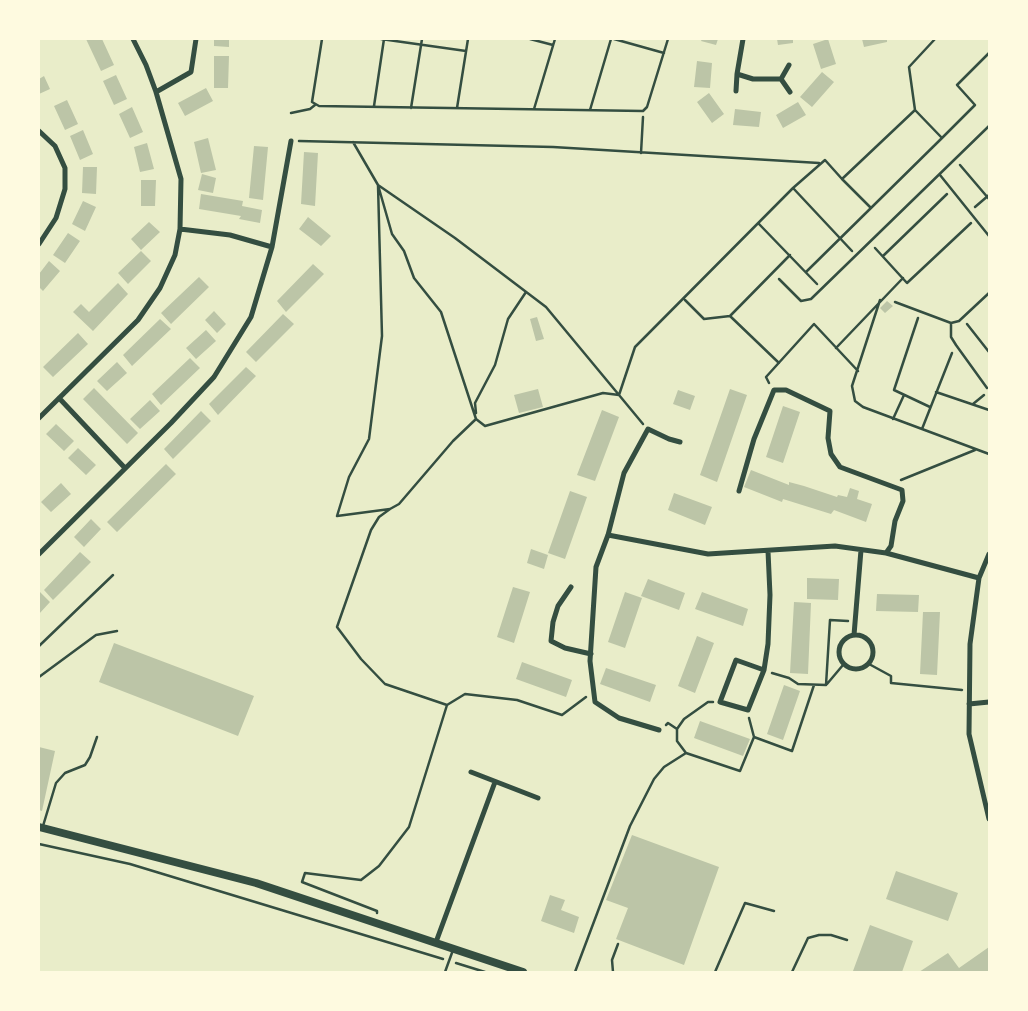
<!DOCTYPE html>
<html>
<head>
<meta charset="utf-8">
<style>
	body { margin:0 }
	#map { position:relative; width:1028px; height:1011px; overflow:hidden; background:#e9edc9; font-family:"Golos Text",sans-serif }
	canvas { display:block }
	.frame { position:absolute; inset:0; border:40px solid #fefae0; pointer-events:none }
</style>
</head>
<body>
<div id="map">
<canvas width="1028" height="1011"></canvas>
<div class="frame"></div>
</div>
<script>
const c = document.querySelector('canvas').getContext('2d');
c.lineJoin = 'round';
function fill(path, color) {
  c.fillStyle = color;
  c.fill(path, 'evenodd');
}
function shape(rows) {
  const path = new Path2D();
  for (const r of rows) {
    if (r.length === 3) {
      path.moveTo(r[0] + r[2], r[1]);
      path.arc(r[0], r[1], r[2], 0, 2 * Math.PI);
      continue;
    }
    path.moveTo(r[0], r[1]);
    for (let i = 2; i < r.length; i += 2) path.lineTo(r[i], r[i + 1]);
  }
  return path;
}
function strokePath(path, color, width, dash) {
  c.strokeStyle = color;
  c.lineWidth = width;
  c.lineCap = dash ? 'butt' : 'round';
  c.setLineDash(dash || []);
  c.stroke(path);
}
fill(shape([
	[86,39,102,39,114,65,101,71],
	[214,39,229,39,229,47,214,46],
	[702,39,718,39,716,45,701,41],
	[777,39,793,39,793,43,778,45],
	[828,39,836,64,821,69,813,44],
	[862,39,887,39,887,42,864,47],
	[214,56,229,56,228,88,214,88],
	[697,61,712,63,710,88,694,87],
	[822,72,834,82,812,107,800,97],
	[116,75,127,99,114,105,103,81],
	[44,76,50,89,39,94,39,79],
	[206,88,213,101,185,116,178,103],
	[709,93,724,114,712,123,697,102],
	[67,100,78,124,65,130,54,106],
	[798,102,806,115,783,128,776,115],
	[132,107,143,132,130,138,119,114],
	[735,109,761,112,759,127,733,125],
	[83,130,93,154,80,160,70,136],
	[208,138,216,170,201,173,194,142],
	[147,143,154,169,140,172,134,147],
	[254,146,268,147,263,200,249,198],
	[304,152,318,153,315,206,301,204],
	[83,167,97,167,96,194,82,193],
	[202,174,216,178,213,193,198,190],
	[141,180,156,180,155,206,141,206],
	[201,194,243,201,242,206,262,210,260,223,239,219,241,216,199,209],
	[83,201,96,207,85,231,72,224],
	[308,217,331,236,321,246,299,229],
	[149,222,160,232,141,250,131,239],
	[68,233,80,241,65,263,53,255],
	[141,251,151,261,128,284,118,273],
	[49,261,60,271,43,291,39,287,39,274],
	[313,264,324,274,286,312,277,301],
	[199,277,209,287,171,324,161,313],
	[118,283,128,294,93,331,73,312,81,304,89,312],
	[887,301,893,306,885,313,880,308],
	[214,311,226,324,217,333,205,320],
	[283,314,294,324,256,362,246,352],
	[537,317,544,339,536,341,530,319],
	[160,319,171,329,132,366,123,355],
	[206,330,216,341,196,359,186,348],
	[78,333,88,344,53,377,43,367],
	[190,358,200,368,161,405,152,394],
	[117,362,127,373,107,391,97,381],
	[246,367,256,376,218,415,209,404],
	[94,388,138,433,127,444,83,399],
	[538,389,543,407,519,413,514,395],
	[730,389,747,395,717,482,700,475],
	[678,390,695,396,690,410,673,404],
	[150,400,160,411,140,429,130,419],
	[783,406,800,412,783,463,766,457],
	[602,410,619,417,595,481,577,475],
	[201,411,211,421,173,459,164,449],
	[56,424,74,441,64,451,46,434],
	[78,448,96,465,86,475,68,458],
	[166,464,176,474,117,532,107,522],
	[751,470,789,485,789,482,804,486,837,497,838,495,847,497,850,488,859,491,857,499,872,504,866,522,834,510,831,514,783,499,782,502,744,487],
	[61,483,71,494,51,512,41,502],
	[570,491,587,497,565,559,548,553],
	[674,493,712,507,705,525,668,510],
	[91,519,101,529,84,547,74,537],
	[531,549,548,555,544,569,527,563],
	[80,552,91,562,53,600,44,590],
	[807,578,839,579,838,600,807,599],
	[648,579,685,593,679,610,641,596],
	[513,587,530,592,514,643,497,637],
	[40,592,50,602,39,614,39,593],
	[625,592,642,598,625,648,608,642],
	[702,592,748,609,743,626,695,609],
	[877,594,919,595,918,612,876,611],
	[794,602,811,603,808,674,790,673],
	[923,612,940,612,937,675,920,674],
	[697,636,714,643,695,693,678,686],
	[114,643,254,696,238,736,99,682],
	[522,662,572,680,566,697,516,679],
	[606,668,656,685,650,702,600,684],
	[784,685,800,691,783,740,767,734],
	[700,721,750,739,743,756,694,738],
	[39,747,55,751,42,811,39,810],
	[632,835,719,867,684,965,616,939,628,908,606,900],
	[896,871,958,893,948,921,886,899],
	[550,895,565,900,561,910,579,917,574,933,541,921],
	[870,925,913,941,902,972,853,971],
	[989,947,989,972,919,972,948,953,959,968]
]), '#bcc5a7');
strokePath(shape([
	[935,39,909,67,915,110,942,138,975,105,957,85,989,53],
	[299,141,553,147,819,163],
	[353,142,378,185,382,336,369,439,349,477,337,516,390,509,379,517,371,530,337,627,361,659,385,684,447,705,409,827,379,866,361,880,305,873,302,882,377,911,377,913],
	[641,153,643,117],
	[960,165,989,199],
	[842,179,871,208],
	[793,188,852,251],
	[975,207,989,195],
	[759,224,817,284],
	[875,248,907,283,971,223],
	[883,256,947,194],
	[806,272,942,138],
	[685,300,704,319,730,316,790,255],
	[880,300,852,386,855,401,863,407,989,454],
	[730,316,779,363],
	[918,318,894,390,930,407],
	[967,324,989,352],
	[836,348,903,278],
	[769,383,766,377,814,324,858,371],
	[936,392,989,410],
	[973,404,984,395],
	[476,413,475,403,495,365,508,319,526,292],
	[893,419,904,395],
	[643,424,619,395,546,307,455,238,378,185,392,234,404,251,414,278,441,312,476,419,485,426,603,393,619,395,635,347,793,188,825,160,842,179,915,110],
	[922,429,952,353],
	[901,480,975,450],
	[390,509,399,504,453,441,476,419],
	[869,664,891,676,891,683,962,690],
	[772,673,789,678,798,684,826,685,830,620,848,621],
	[827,684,843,665],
	[447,705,465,694,517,700,562,715,586,697],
	[666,725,668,723,677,729],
	[754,737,792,751,814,685],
	[686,753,677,741,677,729,684,719,708,702,713,702],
	[39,844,130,864,443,959],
	[456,963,485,972],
	[575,972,630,826,654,779,664,767,686,753,740,771,754,737,749,718]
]), '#344e41', 2.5);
strokePath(shape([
	[322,39,312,102,319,106,643,111,647,107,668,39],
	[381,39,466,51],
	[530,39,553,45],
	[614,39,664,53],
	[374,106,384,39],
	[411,108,422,39],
	[457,108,468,39],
	[534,109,555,39],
	[590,110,611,39],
	[291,113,310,109,315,105],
	[940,175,989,236],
	[779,279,801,301,811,299,989,126],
	[895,302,951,323,959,321,989,293],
	[951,323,951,337,956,345,987,388],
	[39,646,113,575],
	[39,677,96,635,117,631],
	[43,826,56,783,65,773,85,765,90,757,97,737],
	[445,972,453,950],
	[613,972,612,960,618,944],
	[715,972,745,903,774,911],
	[792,972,808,938,819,935,831,935,847,940]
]), '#344e41', 2.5);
strokePath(shape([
	[743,39,737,74,753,79,781,79],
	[789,65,781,79,790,92],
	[736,91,737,74],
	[156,92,191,72,196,39],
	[39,131,55,146,65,168,65,189,56,218,39,244],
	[180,229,230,235,272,247],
	[59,398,124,467],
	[39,418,138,320,160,288,175,255,180,229,181,179,156,92,146,65,133,39],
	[739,491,754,439,774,390,786,390,830,411,828,438,831,454,840,467,902,490,903,501,895,521,891,546,886,553],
	[608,535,708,554,835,546,886,553,979,578],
	[39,554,171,423,214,377,251,317,272,247,291,141],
	[989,554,979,578,970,644,969,734,989,819],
	[571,587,558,606,553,622,551,641,565,648,591,654],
	[856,652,17],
	[854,635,861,550],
	[764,670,736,660,720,702,748,710,764,670,768,644,770,595,768,551],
	[969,704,989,702],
	[659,730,619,718,595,702,590,661,596,567,608,535,624,473,648,429,669,439,680,442],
	[471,772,538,798],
	[436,942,495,782]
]), '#344e41', 5);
strokePath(shape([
	[39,827,256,883,523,972]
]), '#344e41', 8);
</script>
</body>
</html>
